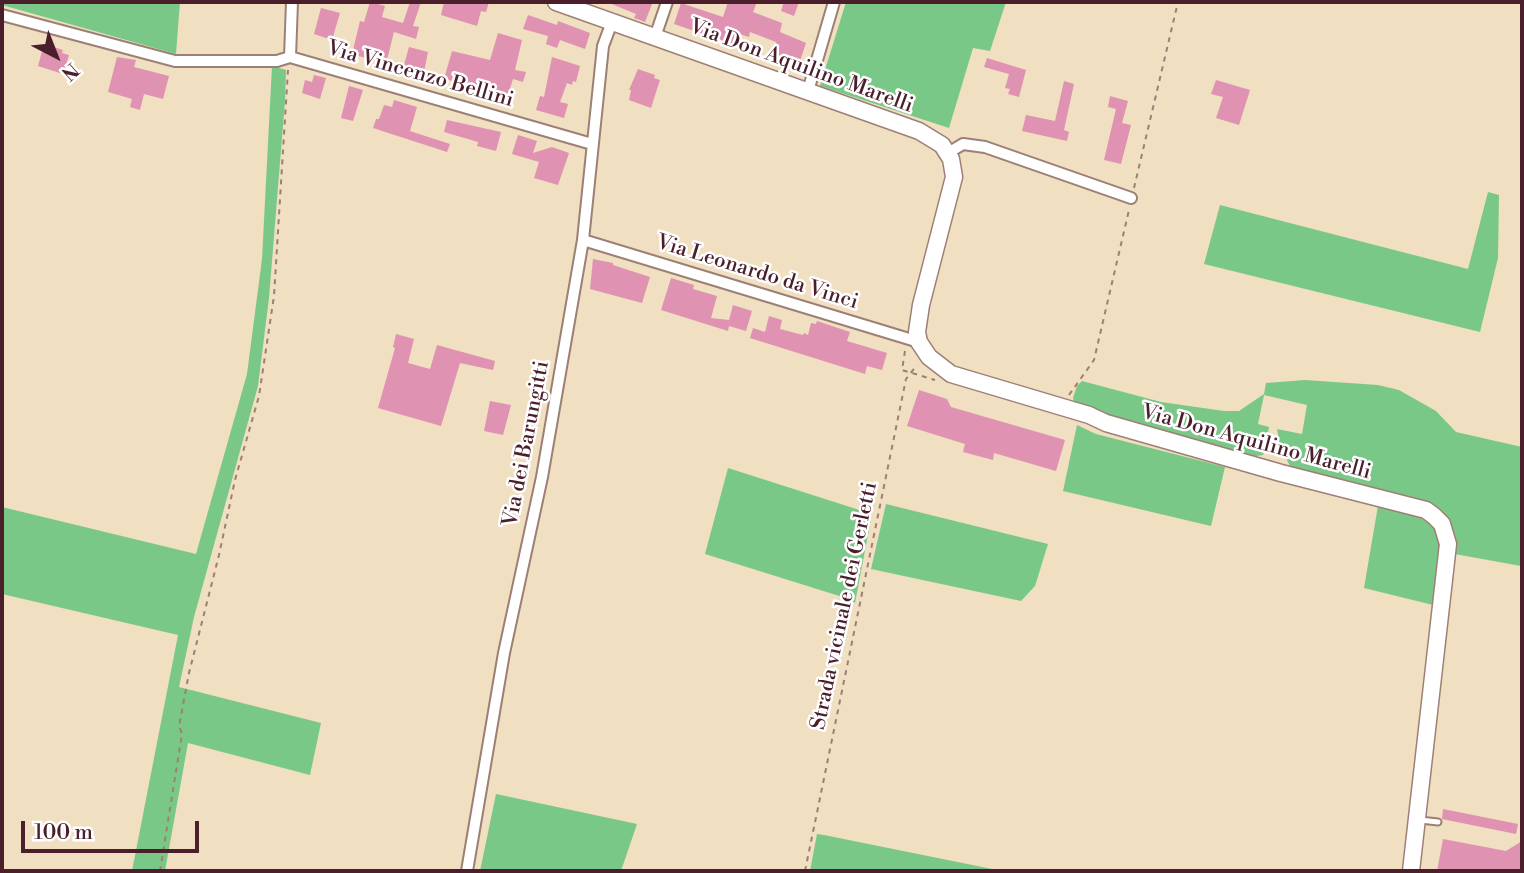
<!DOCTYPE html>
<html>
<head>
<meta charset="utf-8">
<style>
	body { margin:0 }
	#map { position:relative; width:1524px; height:873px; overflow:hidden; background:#f0dfc0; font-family:"Libre Bodoni",serif }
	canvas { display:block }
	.frame { position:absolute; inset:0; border:4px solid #4a1f2b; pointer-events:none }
	.north { position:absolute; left:21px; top:21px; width:70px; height:70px; -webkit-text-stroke:5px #fff; paint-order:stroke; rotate:138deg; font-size:19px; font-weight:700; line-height:28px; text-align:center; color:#4a1f2b }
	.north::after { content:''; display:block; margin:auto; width:24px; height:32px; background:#4a1f2b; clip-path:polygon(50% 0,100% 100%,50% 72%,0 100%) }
	.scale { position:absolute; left:21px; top:821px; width:178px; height:32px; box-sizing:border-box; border:4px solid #4a1f2b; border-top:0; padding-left:9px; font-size:21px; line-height:24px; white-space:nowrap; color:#4a1f2b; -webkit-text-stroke:5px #fff; paint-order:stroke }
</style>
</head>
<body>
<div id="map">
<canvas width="1524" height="873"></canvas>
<div class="frame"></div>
<div class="north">N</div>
<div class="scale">100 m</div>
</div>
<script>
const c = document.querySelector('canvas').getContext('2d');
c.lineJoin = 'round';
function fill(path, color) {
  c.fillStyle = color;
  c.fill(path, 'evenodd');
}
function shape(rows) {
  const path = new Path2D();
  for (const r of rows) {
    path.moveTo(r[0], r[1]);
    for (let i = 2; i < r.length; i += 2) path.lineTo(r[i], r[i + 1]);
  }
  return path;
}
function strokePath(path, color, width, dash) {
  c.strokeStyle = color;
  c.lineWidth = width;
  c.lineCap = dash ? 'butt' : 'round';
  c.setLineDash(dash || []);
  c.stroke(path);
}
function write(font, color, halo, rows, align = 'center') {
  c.font = font + ' "Libre Bodoni",serif';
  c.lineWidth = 5;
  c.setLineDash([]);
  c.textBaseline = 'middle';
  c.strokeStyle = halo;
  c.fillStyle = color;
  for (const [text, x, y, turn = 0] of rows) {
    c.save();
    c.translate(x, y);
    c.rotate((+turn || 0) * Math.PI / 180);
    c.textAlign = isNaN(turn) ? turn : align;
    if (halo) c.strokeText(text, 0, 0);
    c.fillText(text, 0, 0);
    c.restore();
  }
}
fill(shape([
	[2,2,180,2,176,54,2,5],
	[846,2,1006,2,990,51,973,48,949,128,820,86],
	[272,66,286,70,285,101,269,298,258,386,194,617,179,687,321,723,310,775,188,743,165,871,132,871,178,635,2,594,2,507,196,554,247,374,262,259],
	[1488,192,1499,195,1498,258,1480,332,1204,264,1220,205,1468,269],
	[1305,380,1378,385,1399,390,1436,411,1456,432,1522,447,1521,566,1438,551,1433,605,1364,588,1380,494,1298,472,1290,466,1280,446,1277,429,1302,434,1307,405,1264,395,1258,424,1269,427,1265,449,1263,455,1244,458,1118,418,1074,403,1073,398,1077,386,1082,381,1161,402,1224,411,1239,411,1264,394,1266,383],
	[1077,425,1096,434,1225,467,1211,526,1063,491],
	[728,468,872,514,855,603,849,599,705,554],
	[886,504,1048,544,1035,586,1021,601,871,569],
	[496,794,637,824,621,871,480,871],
	[817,834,824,835,1002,871,810,871]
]), '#7ac888');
fill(shape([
	[370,2,385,6,382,17,403,23,410,2,421,2,413,26,419,27,416,39,394,32,386,64,352,54,360,21,364,22],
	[444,2,489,2,486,12,481,11,477,26,441,15],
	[607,2,645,2,652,4,645,22,634,18,636,14],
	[728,2,757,2,753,12,782,23,780,32,806,43,799,64,772,54,776,42,750,32,749,37,736,33,732,44,674,24,681,3,723,17],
	[784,2,799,2,794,16,781,11],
	[321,8,340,13,332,40,314,34],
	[528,15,557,25,558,21,590,33,585,49,560,40,557,48,546,44,548,36,523,29],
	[498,33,522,40,515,70,526,72,523,82,513,79,507,98,466,86,465,90,452,86,453,81,444,79,452,51,490,60],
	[44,44,63,50,62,53,69,55,65,68,62,67,60,73,38,66],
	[409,47,428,52,423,77,402,72],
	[117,57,136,60,134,67,169,76,163,99,144,94,140,110,130,107,132,99,108,92],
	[552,57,580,66,576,82,573,81,572,85,567,83,560,102,568,104,564,118,536,110,540,96,544,97],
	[987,58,1026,70,1019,97,1008,94,1010,89,1005,88,1009,74,984,67],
	[638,69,655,75,654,78,660,80,651,108,629,100,631,90,629,90],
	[314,75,326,78,320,99,302,93,305,80,312,82],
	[1216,80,1250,90,1239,125,1216,118,1223,97,1211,94],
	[1064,81,1074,84,1064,130,1069,132,1067,141,1022,131,1026,115,1055,121],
	[349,86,363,90,353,121,341,118],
	[1110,96,1128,101,1122,123,1131,125,1121,164,1104,160,1116,109,1108,107],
	[394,100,417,107,410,131,450,144,447,152,373,128,376,119,379,119,384,105,392,107],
	[447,120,501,132,496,151,477,146,478,142,444,132],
	[518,135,537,141,533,153,552,147,569,153,558,185,534,178,539,162,512,154],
	[593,259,613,263,613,265,650,277,642,303,590,289],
	[671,278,694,285,693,289,717,296,711,318,729,320,733,305,752,311,746,331,729,326,728,331,661,310],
	[769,316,782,320,780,329,803,335,804,333,808,335,811,323,816,324,817,321,850,332,847,341,887,353,882,370,867,366,865,374,750,338,753,328,765,332],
	[396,334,414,339,408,363,430,369,437,345,495,361,493,370,460,363,441,426,378,408,395,348,393,347],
	[919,390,947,399,951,407,1065,440,1056,471,994,453,993,460,963,452,965,444,907,426],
	[490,401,511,405,503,435,484,431],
	[1443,809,1518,824,1516,834,1442,819],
	[1443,839,1506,851,1522,841,1521,871,1437,871]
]), '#df92b1');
const lane = shape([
	[1420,820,1438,822]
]);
const street = shape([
	[2,15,175,61,277,61,290,57],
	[655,37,667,2],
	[290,57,592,144],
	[290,57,292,2],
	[808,91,834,2],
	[948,153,963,144,985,147,1131,198],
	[583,240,919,342],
	[467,871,504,653,542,477,583,240,603,46,612,22]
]);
const secondary = shape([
	[556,2,919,131,942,145,951,159,954,177,921,305,917,332,919,342,929,357,951,374,1089,415,1106,423,1281,473,1426,510,1434,516,1442,524,1448,544,1411,871]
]);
strokePath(lane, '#9d7f76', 9);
strokePath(street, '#9d7f76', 14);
strokePath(secondary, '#9d7f76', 19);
strokePath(shape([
	[1134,188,1178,2],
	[905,351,902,370,935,380],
	[1069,395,1094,360,1129,210],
	[160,871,182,734,179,726,189,673,219,555,235,480,259,396,274,296,288,70],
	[805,871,906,379,917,365]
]), '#9d7f76', 2, [5, 5]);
strokePath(lane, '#fff', 5);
strokePath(street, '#fff', 10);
strokePath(secondary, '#fff', 16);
write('21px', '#4a1f2b', '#fff', [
	["Via Don Aquilino Marelli",801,67,20],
	["Via Vincenzo Bellini",420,75,16],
	["Via Leonardo da Vinci",757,273,17],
	["Via Don Aquilino Marelli",1256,443,15],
	["Via dei Barungitti",527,444,-79],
	["Strada vicinale dei Gerletti",845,606,-78]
]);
</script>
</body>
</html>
